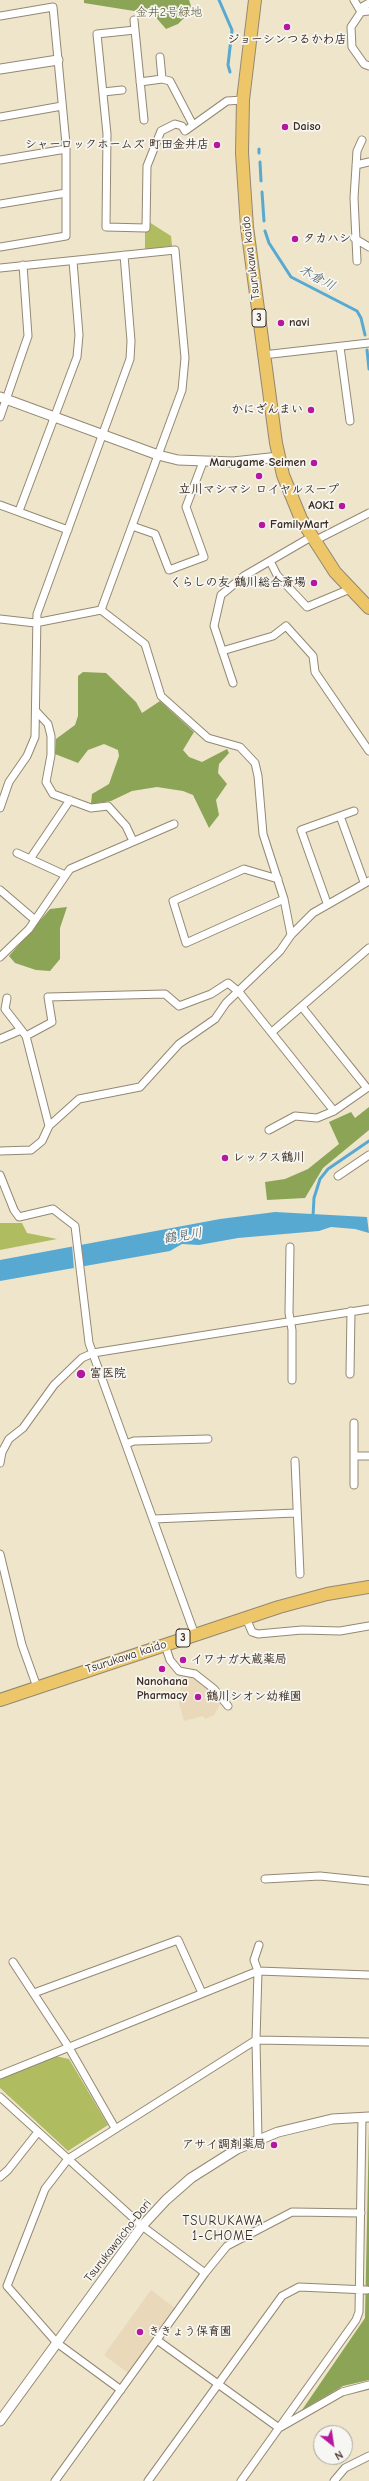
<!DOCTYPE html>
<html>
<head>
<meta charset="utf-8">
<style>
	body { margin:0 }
	#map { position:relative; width:369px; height:2481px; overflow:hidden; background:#eee5cb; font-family:"Comic Neue",sans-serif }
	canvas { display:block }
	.north { position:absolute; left:313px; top:2425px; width:40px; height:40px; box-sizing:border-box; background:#f6f6f2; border:1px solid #aba49d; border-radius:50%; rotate:150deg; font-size:11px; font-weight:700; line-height:16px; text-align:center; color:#3b2a1e }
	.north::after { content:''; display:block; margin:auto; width:14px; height:18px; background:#b5179e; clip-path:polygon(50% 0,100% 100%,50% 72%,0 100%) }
</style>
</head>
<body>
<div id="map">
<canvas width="369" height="2481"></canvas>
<div class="north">N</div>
</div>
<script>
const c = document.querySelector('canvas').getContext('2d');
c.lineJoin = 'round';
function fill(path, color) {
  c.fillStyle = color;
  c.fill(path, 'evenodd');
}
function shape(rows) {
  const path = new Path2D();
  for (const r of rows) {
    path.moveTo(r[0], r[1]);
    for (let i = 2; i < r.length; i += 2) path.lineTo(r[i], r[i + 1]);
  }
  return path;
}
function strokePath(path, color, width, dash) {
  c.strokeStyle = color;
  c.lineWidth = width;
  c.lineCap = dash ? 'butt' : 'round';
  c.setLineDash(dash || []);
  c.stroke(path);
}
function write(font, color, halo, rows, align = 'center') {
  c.font = font + ' "Comic Neue","Klee One",sans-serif';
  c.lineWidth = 3.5;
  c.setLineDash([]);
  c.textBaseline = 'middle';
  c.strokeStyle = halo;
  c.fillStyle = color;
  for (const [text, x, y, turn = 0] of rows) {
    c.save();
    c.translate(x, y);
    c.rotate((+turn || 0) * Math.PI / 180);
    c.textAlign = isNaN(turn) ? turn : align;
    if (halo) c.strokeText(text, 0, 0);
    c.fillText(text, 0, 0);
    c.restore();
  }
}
fill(shape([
	[185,1675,194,1677,213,1692,220,1704,214,1715,205,1719,203,1716,184,1721,179,1703,182,1677],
	[151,2290,175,2308,128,2373,104,2355]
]), '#ead8ba');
fill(shape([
	[149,222,171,236,172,246,145,249,145,231,148,231],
	[0,1223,22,1223,27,1233,57,1239,0,1250],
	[55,2056,69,2059,108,2125,68,2151,0,2088,0,2079]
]), '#afbd60');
fill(shape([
	[84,0,189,0,191,6,187,15,178,24,166,29,153,14,84,3],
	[83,672,106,673,136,702,142,713,160,701,194,732,183,750,189,757,202,762,227,749,229,753,219,764,218,773,227,784,216,800,219,815,209,828,193,795,183,791,157,787,132,791,111,801,91,804,92,794,109,784,119,756,118,750,104,744,88,750,78,763,55,754,56,739,75,725,78,716,78,676],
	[67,907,60,928,60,959,50,971,36,970,15,963,9,956,50,909],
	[369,1107,369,1130,323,1168,305,1198,267,1200,265,1182,285,1179,308,1169,339,1144,329,1122,351,1112,355,1118],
	[369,2127,369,2380,343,2386,302,2410,365,2318]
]), '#8ba456');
fill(shape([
	[275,1212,367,1217,369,1233,355,1229,331,1227,319,1231,238,1238,199,1245,182,1244,170,1251,0,1281,0,1260,220,1219]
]), '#58a9d2');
fill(shape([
	[81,1243,83,1268,74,1270,72,1244]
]), '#eee5cb');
strokePath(shape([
	[219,0,232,30,228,65,230,72],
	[259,149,259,153],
	[260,162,261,181],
	[262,192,264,221],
	[265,231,269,243,291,277,357,311,361,318,365,335],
	[367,350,369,369],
	[313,1216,314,1198,320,1179,328,1169,369,1141]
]), '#58a9d2', 3);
const minor = shape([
	[354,0,361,12,351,27,352,47,364,64,369,66],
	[360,8,369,3],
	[361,12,369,11],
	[0,16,53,7,66,144,66,236,0,247],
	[134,20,144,120],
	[135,30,97,34,107,134,106,227,146,228,147,166,161,131,175,124,182,126,185,131,227,101,243,100],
	[160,57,162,79],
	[140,82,162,79,170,81,193,125],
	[103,92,122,90],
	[0,117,62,106],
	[0,160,66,149],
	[356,165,369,162],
	[0,204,66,193],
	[354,238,369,247],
	[357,261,354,198,357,151,362,140],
	[0,268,175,250,185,358,182,390,101,610,35,623,0,619],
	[340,347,350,421],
	[263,355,369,343],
	[0,417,28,336,23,265],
	[0,505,68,530],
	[19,511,77,357,79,335,73,261],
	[132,526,155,534,169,570,204,557,186,507,203,462],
	[314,541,369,513],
	[270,561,277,575,307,607,350,589],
	[101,610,145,644,161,696,208,738,240,747,255,763,258,776,263,834,284,899,291,935],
	[222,651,273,636,286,626,313,656,315,672,369,751],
	[233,683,214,626,221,595,244,576,311,537],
	[36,711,48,724,51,736,51,755,46,782,53,794,91,808,108,806,126,826,133,841],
	[0,808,9,782,27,756,35,737,37,614,130,359,131,341,124,255],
	[340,816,354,811],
	[17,853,65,875],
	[30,859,70,800],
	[278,879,244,869,173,901,186,943,284,899],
	[0,890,35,920],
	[327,903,301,830,340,816,364,882],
	[0,957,29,929,70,869,174,824],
	[7,998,5,1009,26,1036,49,1126],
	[272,1032,369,948],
	[26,1036,52,1022,48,997,165,994,179,1006,211,994,228,983,239,992,334,1111],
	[0,1039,21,1030],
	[269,1130,295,1116,317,1118,334,1111,367,1088,302,1007],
	[0,1151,31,1150,42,1141,49,1126,79,1099,140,1087,179,1044,215,1019,226,1003,280,951,291,935,313,913,369,881],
	[0,1175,14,1210,19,1217,53,1209,75,1226,89,1343,195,1635],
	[338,1176,369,1155],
	[290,1247,289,1313,292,1330,292,1380],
	[350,1374,351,1311],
	[126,1444,134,1441,208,1439],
	[354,1456,369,1456],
	[295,1461,300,1574],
	[0,1463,2,1452,9,1439,23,1428,54,1385,82,1358,93,1353,369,1309],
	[354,1485,354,1423],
	[154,1519,295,1513],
	[0,1554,22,1645,37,1687],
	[246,1618,252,1632,258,1634,302,1630,340,1631,369,1626],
	[165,1645,170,1660,179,1671,195,1674,214,1689,228,1706],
	[265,1879,320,1876,369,1881],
	[13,1962,68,2046,115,2128],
	[34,1993,178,1940,202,1993],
	[0,2075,258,1971,369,1975],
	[0,2097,142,2226,205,2273],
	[258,2139,256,2040,258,1971,254,1960,259,1945],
	[0,2177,8,2170,38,2132],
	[157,2340,279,2428,342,2392,369,2385],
	[121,2390,57,2343,7,2286,45,2189,68,2159,256,2040,369,2042],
	[55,2481,205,2273,227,2246,292,2212,361,2213],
	[148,2481,282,2296,299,2287,367,2290],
	[241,2481,356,2320,359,2312,362,2117],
	[334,2481,345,2468,369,2456]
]);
const tertiary = shape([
	[0,69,58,60],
	[0,397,158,455,178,460,233,462,279,457],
	[0,2421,142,2226,166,2200,191,2178,237,2149,278,2132,332,2119,369,2117]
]);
const primary = shape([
	[255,0,243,100,242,153,247,227,276,443,283,475,301,519,335,572,369,608],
	[0,1700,279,1607,327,1594,369,1587]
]);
strokePath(minor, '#948874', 9);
strokePath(tertiary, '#948874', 11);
strokePath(primary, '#948874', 14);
strokePath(minor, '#fff', 7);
strokePath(tertiary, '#fff', 9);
strokePath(primary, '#ecc669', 12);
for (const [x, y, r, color] of [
	[287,27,4,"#b5179e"],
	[285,127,4,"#b5179e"],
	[217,145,4,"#b5179e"],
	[295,239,4,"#b5179e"],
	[281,323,4,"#b5179e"],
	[311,410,4,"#b5179e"],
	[314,463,4,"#b5179e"],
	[259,476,4,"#b5179e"],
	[342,506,4,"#b5179e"],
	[262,525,4,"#b5179e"],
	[314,583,4,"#b5179e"],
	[225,1158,4,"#b5179e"],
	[81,1374,5,"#b5179e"],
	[183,1660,4,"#b5179e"],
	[162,1669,4,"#b5179e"],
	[198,1697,4,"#b5179e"],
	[274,2145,4,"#b5179e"],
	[140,2332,4,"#b5179e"]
]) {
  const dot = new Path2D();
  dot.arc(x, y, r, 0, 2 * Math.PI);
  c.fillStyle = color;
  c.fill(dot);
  strokePath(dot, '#f6f6f2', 1.5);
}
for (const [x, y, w] of [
	[259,318,14],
	[183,1638,14]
]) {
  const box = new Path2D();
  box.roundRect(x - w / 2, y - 9, w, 18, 3);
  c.fillStyle = '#f6f6f2';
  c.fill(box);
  strokePath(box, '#3b2a1e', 1);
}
write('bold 11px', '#3b2a1e', null, [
	["3",259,318],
	["3",183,1638]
]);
write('12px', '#5e5632', '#f6f6f2', [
	["金井2号緑地",169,13]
]);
write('bold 12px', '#3b2a1e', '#f6f6f2', [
	["ジョーシンつるかわ店",287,40,"center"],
	["Daiso",293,127],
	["シャーロックホームズ 町田金井店",209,145,"right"],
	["タカハシ",303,239],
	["navi",289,323],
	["かにざんまい",303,410,"right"],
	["Marugame Seimen",306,463,"right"],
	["立川マシマシ ロイヤルスープ",259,490,"center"],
	["AOKI",334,506,"right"],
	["FamilyMart",270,525],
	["くらしの友 鶴川総合斎場",306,583,"right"],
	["レックス鶴川",233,1158],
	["富医院",90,1374],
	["イワナガ大蔵薬局",191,1660],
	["Nanohana",162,1682,"center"],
	["Pharmacy",162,1696,"center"],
	["鶴川シオン幼稚園",206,1697],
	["アサイ調剤薬局",266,2145,"right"],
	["ききょう保育園",148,2332]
], 'left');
write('12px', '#3b2a1e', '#f6f6f2', [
	["Tsurukawa kaido",251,258,-97],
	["Tsurukawa kaido",126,1657,-18],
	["Tsurukawaicho-Dori",118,2241,-52]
]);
write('italic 13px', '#45565d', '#f6f6f2', [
	["木倉川",317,278,29],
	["鶴見川",183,1236,-9]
]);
c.letterSpacing = '1px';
write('13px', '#3b2a1e', '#f6f6f2', [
	["TSURUKAWA",223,2221],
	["1-CHOME",223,2236]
]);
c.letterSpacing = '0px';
</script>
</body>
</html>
